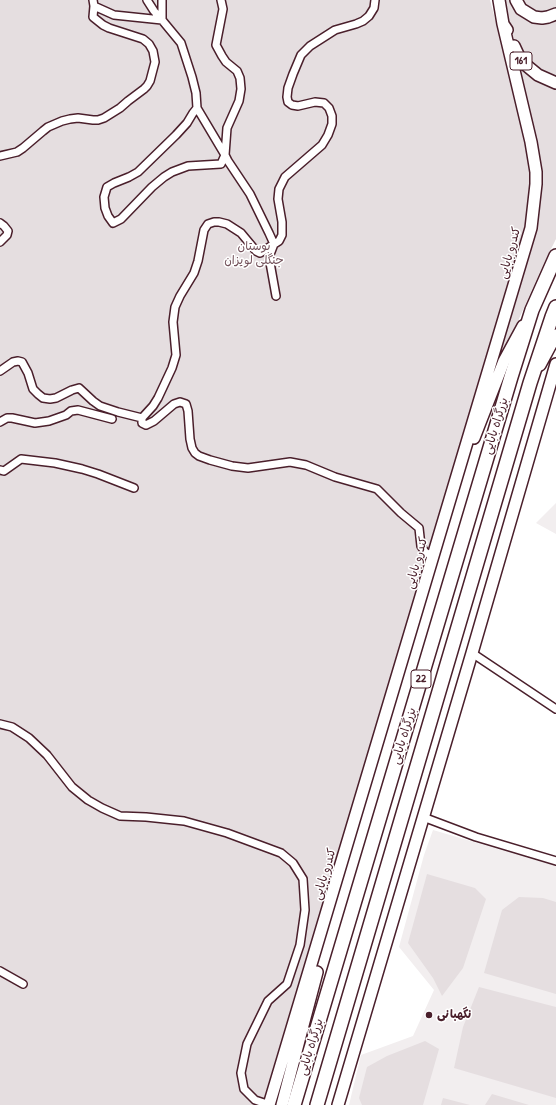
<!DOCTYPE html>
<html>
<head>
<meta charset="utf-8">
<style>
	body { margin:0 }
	canvas { display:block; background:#fff }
</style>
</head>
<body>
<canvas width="556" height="1105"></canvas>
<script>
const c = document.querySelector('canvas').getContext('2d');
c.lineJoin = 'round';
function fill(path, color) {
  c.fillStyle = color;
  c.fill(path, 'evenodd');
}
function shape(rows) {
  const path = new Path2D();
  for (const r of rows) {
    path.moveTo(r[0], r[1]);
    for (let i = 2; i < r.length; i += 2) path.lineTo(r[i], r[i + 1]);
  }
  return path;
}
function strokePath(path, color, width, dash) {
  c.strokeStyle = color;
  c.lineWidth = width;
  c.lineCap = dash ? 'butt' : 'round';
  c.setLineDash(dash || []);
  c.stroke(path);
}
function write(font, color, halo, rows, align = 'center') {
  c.font = font + ' "Patrick Hand","Playpen Sans Arabic",sans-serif';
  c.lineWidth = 3;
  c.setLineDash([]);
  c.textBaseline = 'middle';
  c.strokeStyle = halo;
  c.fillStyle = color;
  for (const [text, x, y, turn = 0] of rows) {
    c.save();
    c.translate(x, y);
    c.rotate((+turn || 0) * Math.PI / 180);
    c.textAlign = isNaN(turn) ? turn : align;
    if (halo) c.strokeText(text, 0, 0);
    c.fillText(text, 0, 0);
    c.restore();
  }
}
fill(shape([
	[556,503,556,534,536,523],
	[433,830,556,866,556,1105,349,1105,361,1055,413,1036,434,990,399,947,424,855]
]), '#f2eeef');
fill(shape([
	[0,0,490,0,512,84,529,154,531,175,526,226,262,1105,0,1105],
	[505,0,512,0,514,6,556,17,556,79,547,76,529,63,517,47,509,24],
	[519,0,556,0,556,9,549,13,533,13],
	[516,60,556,86,556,239,544,263,518,321,472,435,523,264,538,156,532,119,519,68],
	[427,874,475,888,486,899,463,968,442,996,433,978,408,943],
	[519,897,543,898,556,902,556,994,484,973,502,910],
	[479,987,556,1007,556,1098,454,1068,463,1027],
	[425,1041,439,1049,423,1105,362,1105,359,1098,367,1067,387,1056],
	[492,1094,529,1105,485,1105],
	[443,1098,470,1105,441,1105]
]), '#e5dee0');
const street = shape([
	[93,0,94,6,114,15,162,20,181,43,192,77,196,93,197,108,225,155,228,161,250,194,269,233,274,244,269,257,276,296],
	[147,0,154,11,162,20],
	[162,0,162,20],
	[375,0,374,8,369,16,363,21,356,24,335,30,310,46,301,55,293,74,288,88,287,97,288,102,292,105,298,106,315,102,324,103,329,108,332,116,332,124,328,135,322,145,285,177,279,189,278,199,282,222,282,235,279,241,260,253,256,251,241,233,227,224,219,222,214,222,208,224,204,230,198,261,194,273,180,296,175,307,173,322,176,355,172,368,158,398,153,406,142,418,142,423,146,425,154,421,174,404,180,402,186,404,188,411,190,439,192,448,195,453,199,456,210,460,232,466,248,468,290,462,306,465,335,477,377,489,401,513,419,528,421,546,425,552,432,556],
	[197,108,193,113,187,123,176,135,138,172,129,177,114,183,107,187,104,197,105,208,108,216,113,223,121,219,152,187,164,177,172,172,188,166,221,164,225,155,227,128,239,101,241,89,240,78,237,71,226,62,222,56,216,45,223,9,221,0],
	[0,156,17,152,23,148,43,131,48,127,62,121,70,119,78,118,93,120,98,120,104,118,120,108,128,101,144,89,147,86,150,81,155,62,153,51,149,44,143,39,109,28,103,25,93,17,94,6],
	[0,223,4,226,8,231,7,235,0,242],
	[0,371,13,362,18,361,22,362,28,373,33,389,38,394,43,398,50,399,56,398,72,390,79,388,93,401,100,406,118,412,142,418],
	[0,422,7,418,12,418,35,423,49,421,66,415,71,411,78,410,112,419],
	[0,470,4,471,21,459,55,463,82,469,98,474,134,488],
	[472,653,556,709],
	[0,724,12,727,29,738,47,755,72,787,88,800,102,808,120,816,146,817,184,821,227,833,281,853,293,863,303,879,305,910,300,945,287,984,268,1001,247,1044,241,1073,244,1089,255,1100,270,1105],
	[423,817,476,837,556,861],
	[0,971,23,984]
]);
const primary = shape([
	[499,0,503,24,507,30],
	[516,0,521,9,534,17,542,18,548,17,556,14],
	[514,46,521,61,538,75,556,83],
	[540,365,556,335],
	[474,438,504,361,523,326],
	[269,1105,531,228,536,184,536,172,531,142,503,24],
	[282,1105,317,972],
	[338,1105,472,653,556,364]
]);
const highway = shape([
	[294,1105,511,377,532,310,556,256],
	[317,1105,530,383,552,317,556,307]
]);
strokePath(street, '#4a1f2b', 10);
strokePath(primary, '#4a1f2b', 14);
strokePath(highway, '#4a1f2b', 16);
strokePath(street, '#fff', 7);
strokePath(primary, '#fff', 11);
strokePath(highway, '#fff', 13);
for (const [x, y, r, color] of [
	[429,1015,4,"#4a1f2b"]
]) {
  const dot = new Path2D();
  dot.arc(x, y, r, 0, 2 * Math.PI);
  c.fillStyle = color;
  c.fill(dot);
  strokePath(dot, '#fff', 1.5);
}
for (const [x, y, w] of [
	[521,61,22],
	[421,679,20]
]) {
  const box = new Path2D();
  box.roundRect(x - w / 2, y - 9, w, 18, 3);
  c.fillStyle = '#fff';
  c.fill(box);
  strokePath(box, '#4a1f2b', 1);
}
write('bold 11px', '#4a1f2b', null, [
	["161",521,61],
	["22",421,679]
]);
write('12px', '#714f58', '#fff', [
	["بوستان",254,247],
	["جنگلی لویزان",254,261]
]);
write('12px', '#4a1f2b', '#fff', [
	["کندرو بابایی",510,253,-74],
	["بزرگراه بابایی",496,426,-73],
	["کندرو بابایی",417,563,-74],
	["بزرگراه بابایی",404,736,-73],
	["کندرو بابایی",325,874,-73],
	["بزرگراه بابایی",311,1047,-73]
]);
write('bold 12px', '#4a1f2b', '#fff', [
	["نگهبانی",437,1015]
], 'left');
</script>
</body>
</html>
